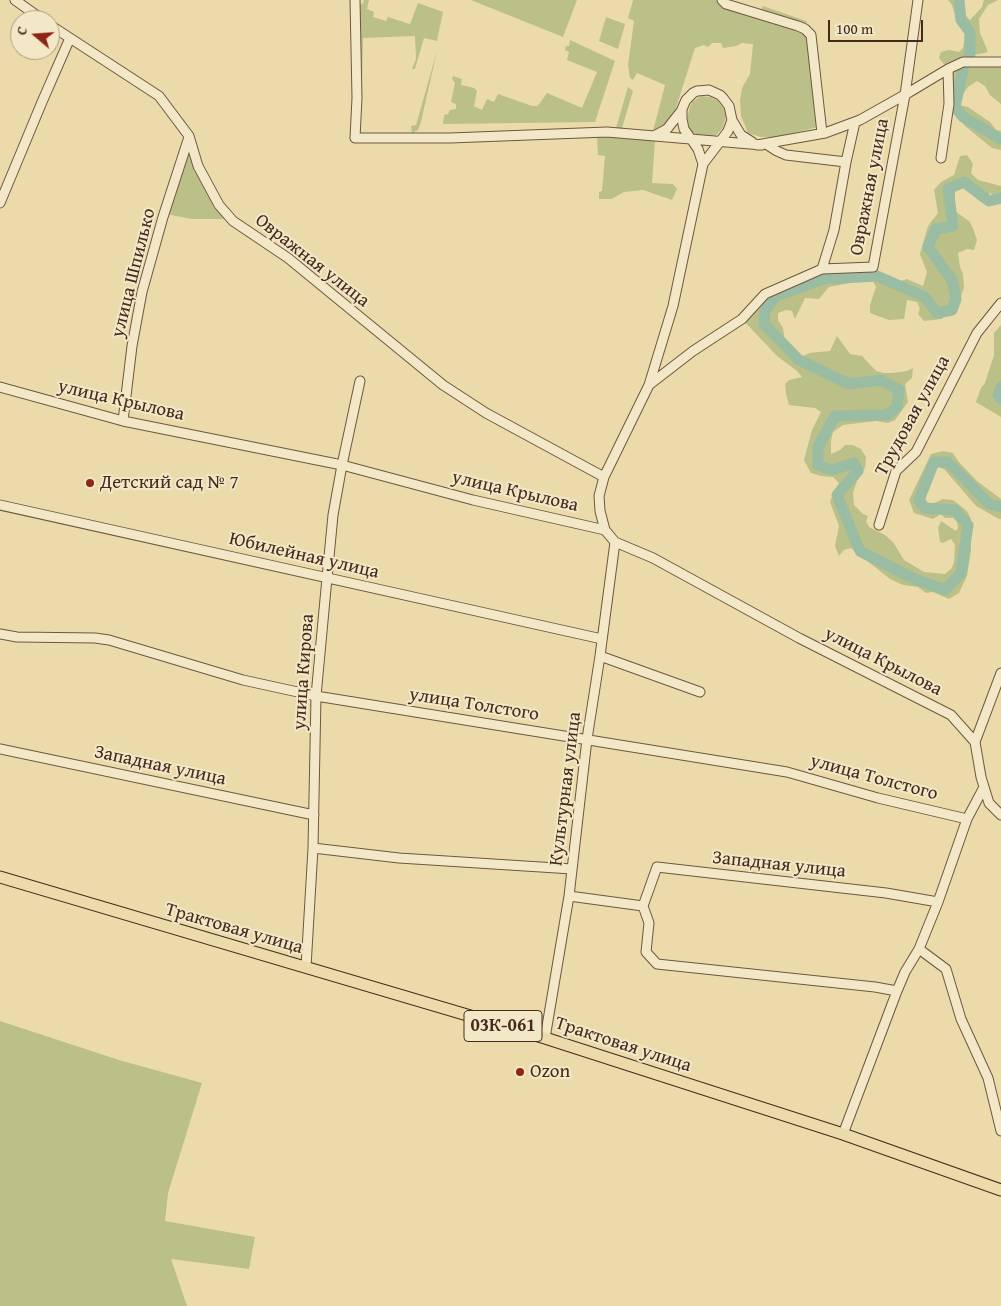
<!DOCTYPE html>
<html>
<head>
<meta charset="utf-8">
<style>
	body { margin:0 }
	#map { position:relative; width:1001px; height:1306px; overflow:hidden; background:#ebdbab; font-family:"Gentium Book Plus",serif }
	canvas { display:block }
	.north { position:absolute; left:10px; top:10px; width:50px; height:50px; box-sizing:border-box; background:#f2e8c8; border:1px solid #ad9c84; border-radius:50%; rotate:288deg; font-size:14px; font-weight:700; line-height:20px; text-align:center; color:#462a1d }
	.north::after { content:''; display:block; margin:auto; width:18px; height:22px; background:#8f2418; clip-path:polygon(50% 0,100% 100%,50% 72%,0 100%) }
	.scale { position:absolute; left:828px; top:20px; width:95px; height:22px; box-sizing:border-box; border:2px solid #462a1d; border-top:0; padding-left:6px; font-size:15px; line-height:18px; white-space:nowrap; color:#462a1d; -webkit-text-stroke:4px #f2e8c8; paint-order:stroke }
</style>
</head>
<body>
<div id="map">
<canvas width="1001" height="1306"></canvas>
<div class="north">С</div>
<div class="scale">100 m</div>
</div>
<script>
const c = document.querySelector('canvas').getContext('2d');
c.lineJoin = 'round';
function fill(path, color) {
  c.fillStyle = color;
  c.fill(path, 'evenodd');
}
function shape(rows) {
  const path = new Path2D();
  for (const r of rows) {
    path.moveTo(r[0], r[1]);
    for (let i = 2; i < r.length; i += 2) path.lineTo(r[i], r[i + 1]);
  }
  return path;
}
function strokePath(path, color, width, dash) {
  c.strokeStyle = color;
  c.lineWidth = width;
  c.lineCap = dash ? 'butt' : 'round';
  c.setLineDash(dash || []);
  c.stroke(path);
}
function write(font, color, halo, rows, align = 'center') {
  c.font = font + ' "Gentium Book Plus",serif';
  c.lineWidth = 4;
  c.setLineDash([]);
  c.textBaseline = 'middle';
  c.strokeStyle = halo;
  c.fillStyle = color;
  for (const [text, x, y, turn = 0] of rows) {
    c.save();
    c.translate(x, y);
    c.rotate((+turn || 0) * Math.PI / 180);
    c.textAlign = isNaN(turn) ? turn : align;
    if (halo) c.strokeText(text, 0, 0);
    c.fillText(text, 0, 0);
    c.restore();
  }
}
fill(shape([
	[364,0,369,0,367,9,374,12,373,17,386,21,388,17,410,24,418,3,443,12,437,41,424,38,415,69,412,69,416,59,415,36,363,38,362,81,358,84,357,3,363,4],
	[471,0,577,0,563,37],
	[633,0,717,0,721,7,800,28,808,36,818,127,777,137,761,137,748,133,741,116,740,100,742,88,750,74,753,44,742,43,736,46,723,48,721,43,712,43,708,47,704,45,695,48,674,114,667,126,653,131,665,85,637,73,633,80,630,78,628,65,634,21,628,18],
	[948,0,962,0,961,4,965,15,970,20,982,7,984,0,998,0,988,5,979,19,980,33,988,52,961,58,963,62,1001,62,1001,104,990,95,985,86,977,81,968,87,961,97,959,105,968,107,990,122,996,130,1001,131,1001,150,992,148,965,126,952,109,948,69,939,58,941,52,949,50,959,52,963,48,965,34,956,19,952,5],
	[763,6,806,21,807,22,806,28,760,13],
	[606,17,625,24,618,49,599,41],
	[570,40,615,61,595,122,443,124,444,115,448,114,450,110,456,109,456,104,451,102,455,83,452,79,453,76,462,79,461,85,474,88,477,91,474,106,482,110,487,99,494,102,498,94,532,106,537,106,540,103,547,93,582,108,597,72,567,60,569,52,565,50,566,46,569,46],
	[437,51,421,122,418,130,412,133,411,126,416,125],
	[628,87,633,91,622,128,616,128],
	[701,96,710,97,718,101,724,109,726,117,722,129,714,137,695,136,690,129,687,120,689,110,692,102],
	[597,136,655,140,652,183,673,184,677,189,672,200,643,190,624,192,612,199,599,199,599,192,602,191,605,156,598,155],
	[189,147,205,188,216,206,227,219,192,219,166,214],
	[967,155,973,164,971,173,978,180,1001,186,1001,202,990,193,982,200,962,187,955,191,955,211,970,222,974,231,977,240,974,250,967,249,958,253,960,267,963,274,964,288,957,307,950,307,942,319,924,321,918,314,920,309,917,302,907,300,904,319,889,320,870,313,870,305,876,287,873,281,865,280,829,287,819,299,805,298,795,319,792,311,786,310,778,313,778,320,783,328,785,341,794,352,803,356,809,353,830,351,837,336,850,354,862,356,876,371,884,373,892,373,907,371,913,368,912,378,905,384,908,402,895,420,888,423,876,421,843,425,833,432,831,441,831,454,840,450,845,445,853,445,861,449,866,457,865,468,857,481,853,493,854,505,863,514,868,516,866,521,869,527,885,535,893,542,904,560,924,572,935,573,945,574,952,568,954,562,955,545,951,539,943,543,940,542,938,528,941,521,956,531,958,528,957,522,953,518,945,518,941,514,933,519,914,513,909,500,931,454,943,451,953,453,958,461,977,481,1001,499,1001,519,999,519,976,506,945,470,936,465,927,486,925,501,930,505,943,499,953,500,967,511,971,519,971,551,967,576,959,593,949,599,933,592,926,593,918,587,903,585,890,579,851,548,844,550,839,556,835,546,839,526,830,502,834,491,839,483,833,477,821,476,811,473,804,460,812,430,821,412,815,408,789,405,786,394,785,384,789,380,802,377,797,371,777,356,742,319,763,296,822,269,873,267,889,279,901,281,907,279,923,286,927,272,920,254,928,226,938,213,934,190,941,182,954,175,960,156],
	[1001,325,1001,417,976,402,981,388,985,383,994,355,994,333],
	[0,1021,119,1060,202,1083,168,1193,165,1221,255,1237,249,1269,171,1259,187,1306,0,1306]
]), '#bac087');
strokePath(shape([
	[959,0,961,20,970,32,970,54,964,65,955,107,963,117,1001,139],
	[1001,198,989,201,964,182,948,189,953,226,936,229,928,247,952,280,956,299,952,310,937,313,925,297,877,276,823,279,776,296,765,311,764,324,799,360,849,384,881,380,899,390,897,407,887,415,835,416,818,447,818,465,832,470,854,463,858,471,837,495,860,551,912,578,945,590,961,573,968,525,955,510,925,508,919,500,934,462,948,462,989,504,1001,507],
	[1001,387,998,395,1001,399]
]), '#9abca3', 11);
const minor = shape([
	[15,0,43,20],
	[355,0,357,98,355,138,450,138,607,132,762,145],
	[722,0,726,4,798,26,805,29,811,35,822,133],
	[50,25,159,96,189,136,198,166,219,205,233,221,288,258,443,385,486,413,604,477],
	[732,120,741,135,752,142],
	[654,136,667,129,682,110],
	[766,144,777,151,786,155,846,162],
	[757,145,825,133,860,120,908,93,948,69,963,62,1001,62],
	[941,158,949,104,948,69],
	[0,203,42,102,70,38],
	[822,269,834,230,846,162,855,122],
	[649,385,693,351,742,319,765,294,822,269,873,267,905,95,918,0],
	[0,387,123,421,342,465,473,500,605,530,615,542,653,558,799,638,951,715,975,742],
	[123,421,132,346,142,292,163,217,189,137],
	[0,505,602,639],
	[879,525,896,471,916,452,977,333,1001,303],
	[605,530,600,511,599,496,604,477,649,385,673,306,703,164,698,149,684,129,682,119,682,109,686,100,693,93,697,91,709,90,720,95,723,98,729,106,732,120,728,131,703,164],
	[0,634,17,637,95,638,109,640,243,680,316,696,787,772,878,798,967,819,984,787],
	[600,656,700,692],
	[975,742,981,777,989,803,1001,815],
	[975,742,1001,673],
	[0,749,314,815],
	[313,848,399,858,572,869],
	[569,896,643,906,657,867,886,893,938,902],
	[643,906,649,923,646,952,657,964,875,987,897,991],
	[919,949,946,969,961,1019,988,1078,1001,1131],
	[306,967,313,848,316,696,327,578,333,515,342,465,360,381],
	[545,1038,569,896,587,739,600,656,615,542],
	[843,1134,897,991,905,972,919,949,938,902,967,819]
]);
const major = shape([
	[0,877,545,1038,843,1134,1001,1190]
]);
strokePath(minor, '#6f5640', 11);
strokePath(major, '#462a1d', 13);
strokePath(minor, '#f2e8c8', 9);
strokePath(major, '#ebdbab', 11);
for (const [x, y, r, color] of [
	[90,483,5,"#8f2418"],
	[520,1072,5,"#8f2418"]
]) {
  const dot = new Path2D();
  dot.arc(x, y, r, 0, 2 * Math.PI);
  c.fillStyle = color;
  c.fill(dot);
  strokePath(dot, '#f2e8c8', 2);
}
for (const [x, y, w] of [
	[503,1026,78]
]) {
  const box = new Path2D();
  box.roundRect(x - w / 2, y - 15.5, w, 31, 4);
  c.fillStyle = '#f2e8c8';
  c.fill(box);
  strokePath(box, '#462a1d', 1);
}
write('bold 18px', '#462a1d', null, [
	["03К-061",503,1026]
]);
write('19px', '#462a1d', '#f2e8c8', [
	["Овражная улица",870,187,-79],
	["Овражная улица",312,261,38],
	["улица Шпилько",134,273,-76],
	["улица Крылова",121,401,13],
	["Трудовая улица",913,416,-61],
	["улица Крылова",515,492,13],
	["Юбилейная улица",304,556,13],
	["улица Крылова",883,662,27],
	["улица Кирова",304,672,-86],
	["улица Толстого",474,705,9],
	["Западная улица",160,766,12],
	["улица Толстого",874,778,15],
	["Культурная улица",566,789,-83],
	["Западная улица",779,865,6],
	["Трактовая улица",234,929,16],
	["Трактовая улица",623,1045,18]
]);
write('19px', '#462a1d', '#f2e8c8', [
	["Детский сад № 7",100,483],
	["Ozon",530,1072]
], 'left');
</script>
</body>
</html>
